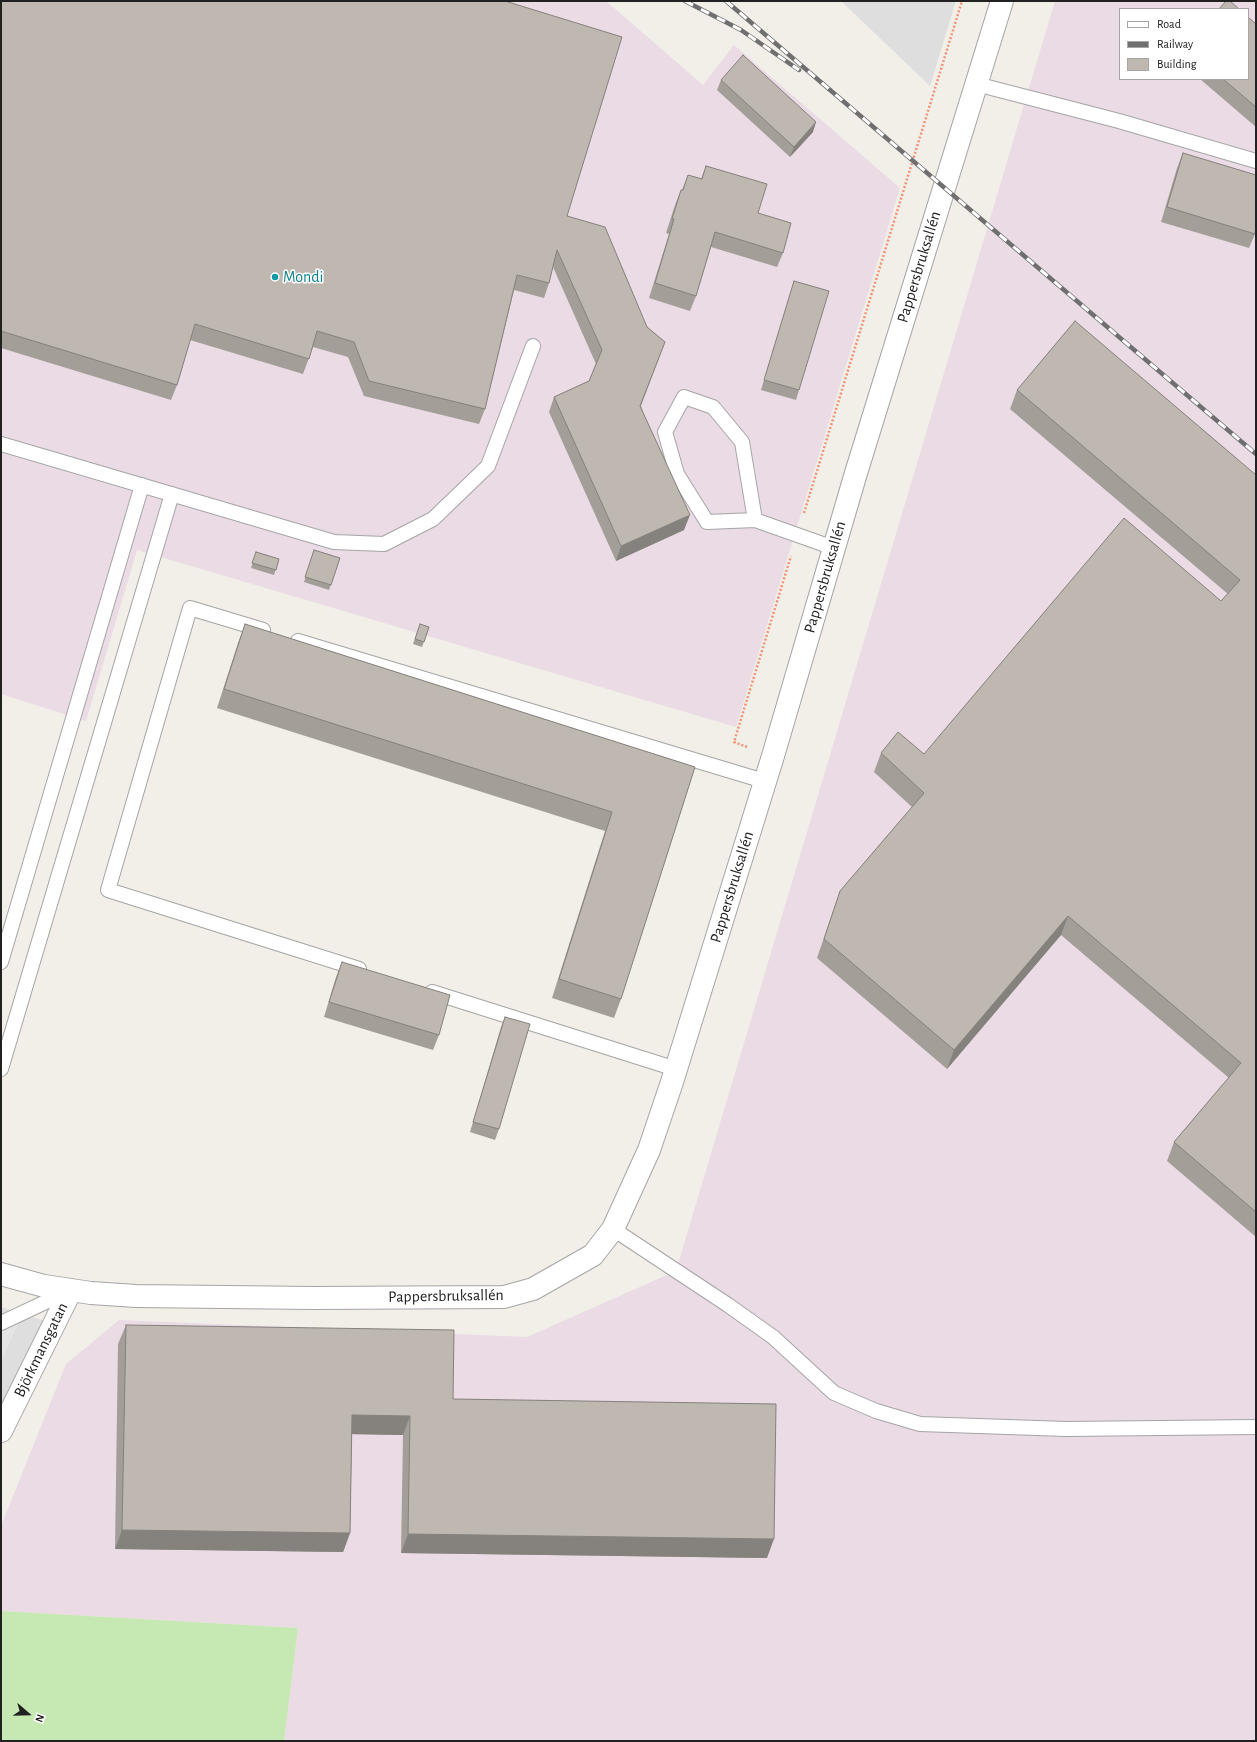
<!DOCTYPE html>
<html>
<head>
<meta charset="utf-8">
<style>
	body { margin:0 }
	#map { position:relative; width:1257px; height:1742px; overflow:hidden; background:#f1efe8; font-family:"Alegreya Sans",sans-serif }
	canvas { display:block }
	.frame { position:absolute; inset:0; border:2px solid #212121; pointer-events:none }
	.legend { position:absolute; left:1119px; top:8px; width:130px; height:72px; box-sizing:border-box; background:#fff; border:1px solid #a6a6a6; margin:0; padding:5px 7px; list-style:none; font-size:12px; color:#212121 }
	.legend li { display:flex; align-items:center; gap:8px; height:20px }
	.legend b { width:20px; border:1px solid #a6a6a6 }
	.north { position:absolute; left:8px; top:1694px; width:40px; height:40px; -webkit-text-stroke:3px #fff; paint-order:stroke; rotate:110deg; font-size:11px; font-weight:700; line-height:16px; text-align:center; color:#212121 }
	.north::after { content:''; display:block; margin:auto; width:14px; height:18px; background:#212121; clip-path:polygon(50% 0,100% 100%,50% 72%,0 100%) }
</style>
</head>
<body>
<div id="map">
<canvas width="1257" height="1742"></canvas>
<div class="frame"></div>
<ul class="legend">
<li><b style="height:5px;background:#fff"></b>Road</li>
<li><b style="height:5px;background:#6f6f6f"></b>Railway</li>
<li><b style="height:11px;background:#beb8b1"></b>Building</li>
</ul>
<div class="north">N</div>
</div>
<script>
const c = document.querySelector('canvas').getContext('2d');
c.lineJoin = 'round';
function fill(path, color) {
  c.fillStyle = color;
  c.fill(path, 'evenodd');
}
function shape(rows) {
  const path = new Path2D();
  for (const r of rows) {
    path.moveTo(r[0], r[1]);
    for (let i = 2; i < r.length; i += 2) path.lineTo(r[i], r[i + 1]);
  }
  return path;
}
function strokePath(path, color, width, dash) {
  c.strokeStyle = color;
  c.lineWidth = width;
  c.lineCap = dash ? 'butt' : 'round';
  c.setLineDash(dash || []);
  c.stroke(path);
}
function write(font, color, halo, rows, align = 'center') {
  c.font = font + ' "Alegreya Sans",sans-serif';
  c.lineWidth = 3;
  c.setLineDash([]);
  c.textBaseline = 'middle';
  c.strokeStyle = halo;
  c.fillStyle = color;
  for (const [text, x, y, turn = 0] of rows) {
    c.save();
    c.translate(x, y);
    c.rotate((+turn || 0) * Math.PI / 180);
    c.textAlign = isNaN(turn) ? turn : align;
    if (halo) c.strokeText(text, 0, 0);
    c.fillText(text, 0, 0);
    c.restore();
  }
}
fill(shape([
	[841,1,956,1,930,86],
	[1,1307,45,1321,1,1411]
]), '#dfdede');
fill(shape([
	[1,1,606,1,703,85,734,45,900,188,736,727,137,550,86,721,1,694],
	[1055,1,1256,1,1256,1741,284,1741,298,1628,1,1611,1,1526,66,1364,119,1320,527,1337,676,1271],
	[1120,9,1248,9,1248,79,1120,79]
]), '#eadbe5');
fill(shape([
	[1,1611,298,1628,284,1741,1,1741]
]), '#c6e8b2');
fill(shape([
	[1,1319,18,1324,1,1362]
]), '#e5e5e5');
const lane = shape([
	[976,84,1119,121,1256,161],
	[1,444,334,542,384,544,433,519,488,466,533,346],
	[755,520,707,522,677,474,665,432,684,397,713,407,742,442,755,520,834,548],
	[263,630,190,608,108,890,359,969],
	[298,641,764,781],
	[1,962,142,485],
	[432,992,676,1069],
	[1,1069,172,494],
	[613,1229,728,1305,773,1337,834,1393,876,1411,920,1424,1066,1429,1256,1427],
	[1,1323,69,1291]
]);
const street = shape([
	[1,1274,44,1286,91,1293,136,1296,314,1298,504,1297,533,1289,593,1255,613,1229,649,1150,672,1082,773,756,856,473,1002,1],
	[1,1431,71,1290]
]);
strokePath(lane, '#a5a5a5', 16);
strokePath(street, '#a5a5a5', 24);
strokePath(shape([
	[804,513,962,1],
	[747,747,734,742,791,556]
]), '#f39277', 2.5, [2, 2]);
strokePath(lane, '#fff', 14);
strokePath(street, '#fff', 22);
const rail = shape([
	[685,1,741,30,799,70],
	[726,1,1256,454]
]);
strokePath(rail, '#6f6f6f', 4.5);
strokePath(rail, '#fff', 3, [9]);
fill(shape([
	[1,1,567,216,647,327,665,342,641,406,684,530,616,561,549,412,554,397,589,381,596,364,553,267,549,283,544,298,514,290,485,409,479,424,364,396,348,357,313,347,303,374,190,340,177,385,171,400,1,348],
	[1256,24,1256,127,1200,79,1248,79],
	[721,80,813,132,790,157,717,90],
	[1183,153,1255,234,1249,248,1161,222,1177,168],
	[706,166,758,213,783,253,777,267,711,247,696,296,690,311,649,298,669,234,666,233,675,205,681,190,682,190,688,175,701,179],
	[794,281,799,390,796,400,761,390,791,291],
	[1017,390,1256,475,1256,1237,1167,1161,1174,1142,1229,1078,1061,935,947,1069,817,958,840,891,912,807,874,772,881,753,924,754,1221,601,1228,594,1010,409],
	[314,550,340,558,329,590,304,582],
	[256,552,279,559,274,575,251,568],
	[245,624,695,767,621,999,614,1018,552,998,605,831,217,708,238,643],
	[420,624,429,627,422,647,413,644],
	[342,962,439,1035,433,1050,324,1017,336,977],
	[505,1017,499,1129,495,1140,470,1132,501,1027],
	[126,1325,453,1399,767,1558,401,1553,403,1435,352,1434,350,1533,343,1552,115,1549,118,1344]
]), '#a39e98');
fill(shape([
	[816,122,813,132,790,157,794,147],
	[690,515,684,530,616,561,621,546],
	[1068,916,1061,935,947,1069,954,1050],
	[352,1415,410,1416,403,1435,345,1434],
	[122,1530,350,1533,343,1552,115,1549],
	[408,1534,774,1539,767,1558,401,1553]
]), '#85817c');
const building = shape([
	[1,1,505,1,622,37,567,216,605,227,647,327,665,342,640,406,690,515,621,546,554,397,589,381,602,350,557,250,549,283,517,275,485,409,369,381,354,342,317,331,309,359,195,324,177,385,1,331,1,1],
	[1226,1,1230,1,1239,9,1219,9,1226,1],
	[1248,17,1256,24,1256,107,1223,79,1248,79,1248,17],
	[743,55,816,122,794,147,721,80,743,55],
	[1183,153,1256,175,1256,229,1255,234,1167,207,1183,153],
	[706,166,767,184,758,213,791,223,783,253,715,232,696,296,655,283,674,219,672,219,681,190,683,190,688,175,702,179,706,166],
	[794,281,829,291,799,390,764,380,794,281],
	[1075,321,1256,475,1256,1212,1174,1142,1241,1063,1068,916,954,1050,824,939,840,891,924,793,881,753,898,732,924,754,1124,518,1221,601,1240,580,1017,390,1075,321],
	[314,550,340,558,331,585,305,577,314,550],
	[256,552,279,559,276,570,252,563,256,552],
	[245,624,695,767,621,999,559,979,612,812,224,689,245,624],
	[420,624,429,627,424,642,415,639,420,624],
	[342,962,450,995,439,1035,329,1002,342,962],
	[505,1017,530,1024,499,1129,473,1122,505,1017],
	[126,1325,454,1330,453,1399,776,1404,774,1539,408,1534,410,1416,352,1415,350,1533,122,1530,126,1325]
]);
fill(building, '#beb8b1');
strokePath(building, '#85817c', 1);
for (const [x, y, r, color] of [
	[275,277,4,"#0f9aa8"]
]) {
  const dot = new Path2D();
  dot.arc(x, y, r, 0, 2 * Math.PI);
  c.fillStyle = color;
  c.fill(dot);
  strokePath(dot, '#fff', 1.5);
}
write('16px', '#212121', '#fff', [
	["Pappersbruksallén",919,267,-73],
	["Pappersbruksallén",825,577,-74],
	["Pappersbruksallén",732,887,-73],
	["Pappersbruksallén",446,1296,-1],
	["Björkmansgatan",41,1350,-64]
]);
write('16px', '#0d838f', '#fff', [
	["Mondi",283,277]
], 'left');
</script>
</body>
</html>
